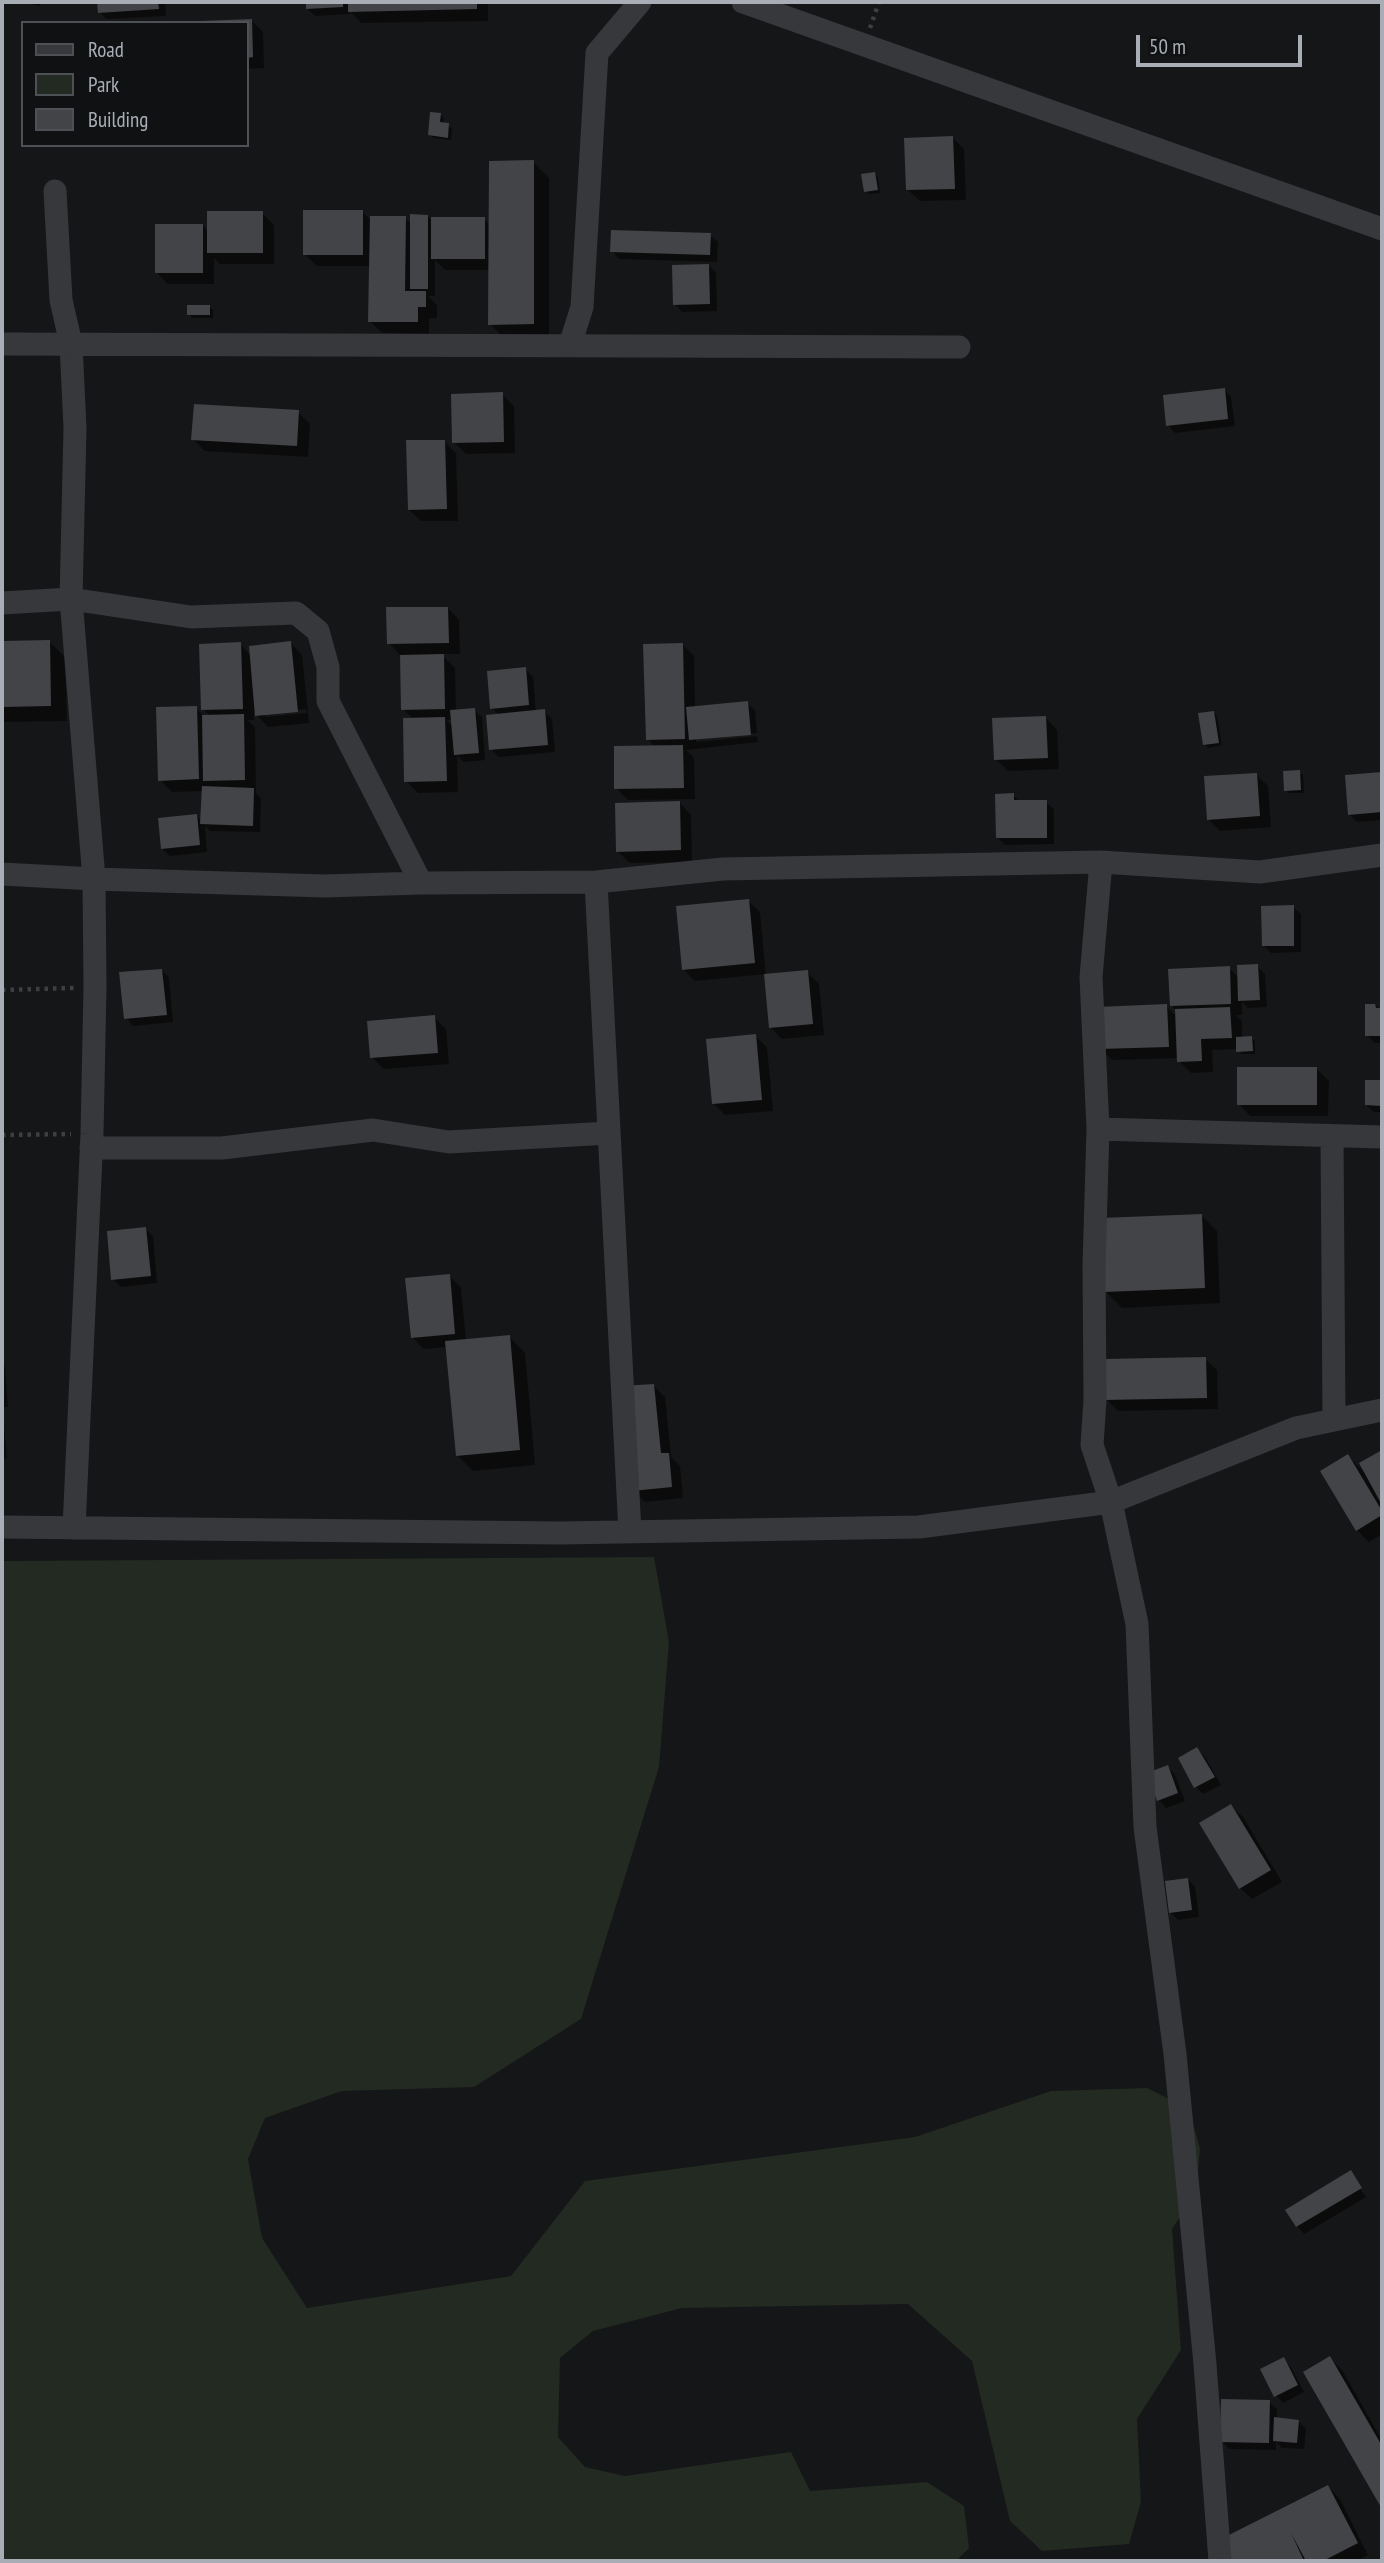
<!DOCTYPE html>
<html>
<head>
<meta charset="utf-8">
<style>
	body { margin:0 }
	#map { position:relative; width:1384px; height:2563px; overflow:hidden; background:#151617; font-family:"PT Sans Narrow",sans-serif }
	canvas { display:block }
	.frame { position:absolute; inset:0; border:4px solid #a9aeb6; pointer-events:none }
	.legend { position:absolute; left:21px; top:21px; width:228px; height:126px; box-sizing:border-box; background:#101112; border:2px solid #4d5054; margin:0; padding:9px 12px; list-style:none; font-size:21px; color:#a9aeb6 }
	.legend li { display:flex; align-items:center; gap:14px; height:35px }
	.legend b { width:35px; border:2px solid #4d5054 }
	.scale { position:absolute; left:1136px; top:35px; width:166px; height:32px; box-sizing:border-box; border:4px solid #a9aeb6; border-top:0; padding-left:9px; font-size:21px; line-height:24px; white-space:nowrap; color:#a9aeb6; -webkit-text-stroke:5px #101112; paint-order:stroke }
</style>
</head>
<body>
<div id="map">
<canvas width="1384" height="2563"></canvas>
<div class="frame"></div>
<ul class="legend">
<li><b style="height:9px;background:#37383c"></b>Road</li>
<li><b style="height:19px;background:#222a22"></b>Park</li>
<li><b style="height:19px;background:#434447"></b>Building</li>
</ul>
<div class="scale">50 m</div>
</div>
<script>
const c = document.querySelector('canvas').getContext('2d');
c.lineJoin = 'round';
function fill(path, color) {
  c.fillStyle = color;
  c.fill(path, 'evenodd');
}
function shape(rows) {
  const path = new Path2D();
  for (const r of rows) {
    path.moveTo(r[0], r[1]);
    for (let i = 2; i < r.length; i += 2) path.lineTo(r[i], r[i + 1]);
  }
  return path;
}
function strokePath(path, color, width, dash) {
  c.strokeStyle = color;
  c.lineWidth = width;
  c.lineCap = dash ? 'butt' : 'round';
  c.setLineDash(dash || []);
  c.stroke(path);
}
fill(shape([
	[654,1557,669,1642,659,1767,581,2019,474,2087,342,2091,265,2118,248,2159,262,2238,307,2308,511,2276,585,2181,915,2137,1051,2091,1147,2088,1189,2109,1200,2149,1196,2193,1172,2229,1181,2350,1137,2419,1141,2502,1129,2544,1042,2551,1010,2521,972,2361,908,2304,682,2308,593,2331,560,2358,558,2437,585,2467,625,2476,791,2452,810,2491,927,2482,964,2506,969,2548,956,2561,2,2561,2,1561]
]), '#222a22');
fill(shape([
	[18,2,41,2,40,6],
	[99,2,165,2,166,16,107,19,99,12],
	[307,2,488,2,488,21,361,23,350,11,350,14,315,16,308,9],
	[251,20,263,32,264,68,247,69,247,23,195,22],
	[440,115,444,118,443,124,452,128,451,140,433,138,430,135],
	[953,138,964,149,966,200,920,201,908,190],
	[533,162,549,178,549,340,506,340,490,324,490,270,445,270,435,260,435,296,428,296,437,305,437,318,429,318,429,334,382,333,370,321,371,266,317,266,305,255,362,211,371,221,405,218,412,224,428,216,433,222,484,219,490,225],
	[874,174,878,177,880,193,869,194,866,191],
	[262,213,274,225,274,264,220,264,214,258,214,284,168,284,156,272,203,225,208,231],
	[710,235,718,242,717,262,619,259,612,251],
	[708,265,716,273,717,311,682,312,675,304],
	[210,307,213,310,213,318,192,318,189,314],
	[1224,389,1231,397,1235,426,1175,433,1168,425],
	[502,394,514,406,515,453,466,454,454,442],
	[298,412,310,424,308,457,205,451,193,439],
	[444,441,456,453,458,521,421,521,409,510],
	[448,608,459,620,460,654,441,654,455,668,456,712,474,710,482,717,485,760,464,762,457,756,458,792,418,793,406,781,414,720,403,709,400,655,389,643],
	[446,720,453,720,454,728],
	[2,642,50,642,65,657,67,721,2,722],
	[291,643,302,655,309,723,268,727,254,712,254,720,247,720,255,727,256,793,261,798,260,832,210,831,205,826,207,852,170,856,162,849,197,816,202,821,203,791,172,792,160,780,196,708,204,716,210,716,203,709,240,644,251,656],
	[306,709,307,713,265,717,265,713],
	[682,644,694,656,695,708,747,703,755,710,757,733,696,738,696,742,757,736,758,742,686,750,694,758,695,799,628,800,616,788,655,747,648,739],
	[525,669,533,677,536,712,544,711,552,719,555,752,499,757,491,749,499,715,492,708],
	[1214,712,1217,716,1222,745,1208,748,1205,744],
	[1046,718,1057,730,1059,769,1008,771,996,759],
	[1299,772,1303,775,1304,793,1289,793,1286,790],
	[1256,774,1268,786,1271,827,1220,831,1208,819],
	[1382,774,1382,820,1357,822,1349,814,1347,776],
	[1013,795,1020,802,1046,802,1054,809,1054,844,1005,845,998,838],
	[680,803,691,815,692,862,630,863,618,852],
	[748,901,760,912,766,976,807,972,819,984,824,1035,782,1039,770,1027,766,974,695,981,683,969],
	[1293,907,1301,914,1301,952,1271,953,1263,945],
	[1257,966,1265,974,1267,1007,1248,1008,1242,1002,1242,1015,1236,1015,1242,1021,1242,1038,1252,1038,1255,1041,1255,1054,1242,1054,1238,1049,1212,1050,1213,1072,1191,1073,1179,1061,1179,1058,1112,1060,1100,1048,1166,1006,1177,1017,1177,1011,1172,1006,1229,968,1239,978],
	[162,970,169,978,173,1022,133,1026,126,1018],
	[1375,1006,1382,1010,1382,1043,1375,1043,1367,1035],
	[434,1017,446,1029,449,1064,384,1069,372,1057],
	[755,1036,767,1047,773,1111,725,1115,714,1104],
	[1317,1069,1329,1081,1328,1116,1250,1116,1239,1104],
	[1366,1082,1382,1082,1382,1112,1374,1112,1366,1105],
	[1201,1215,1217,1231,1220,1303,1122,1308,1106,1292],
	[145,1229,153,1236,157,1283,121,1287,113,1279],
	[449,1276,461,1287,466,1341,509,1337,525,1353,535,1465,473,1471,457,1455,447,1347,424,1349,412,1337],
	[1205,1359,1217,1370,1218,1409,1118,1411,1106,1399],
	[2,1364,5,1367,8,1407,2,1407],
	[654,1386,665,1397,671,1457,680,1466,683,1498,645,1502,633,1490],
	[2,1423,4,1426,7,1458,2,1459],
	[1382,1452,1382,1534,1369,1542,1357,1530,1348,1456,1366,1474,1361,1464],
	[1197,1749,1205,1757,1221,1785,1203,1794,1196,1787],
	[1168,1767,1175,1775,1185,1801,1166,1808,1159,1800],
	[1231,1806,1243,1817,1282,1882,1252,1899,1240,1888],
	[1188,1879,1195,1887,1199,1917,1178,1920,1170,1912],
	[1351,2173,1357,2179,1354,2179,1365,2196,1368,2196,1304,2234,1297,2226],
	[1330,2358,1342,2370,1382,2440,1382,2505,1305,2372],
	[1283,2359,1291,2367,1304,2392,1283,2403,1276,2395],
	[1269,2402,1277,2409,1277,2419,1298,2421,1306,2429,1304,2449,1282,2448,1276,2442,1276,2450,1229,2449,1222,2441],
	[1328,2487,1340,2499,1368,2555,1357,2561,1234,2561,1224,2540]
]), '#0007');
fill(shape([
	[97,2,158,2,159,9,98,13],
	[306,2,343,2,343,7,306,9],
	[348,2,477,2,477,9,348,12],
	[252,19,253,57,247,58,247,23,200,23,200,21],
	[430,112,441,113,440,122,449,123,448,138,428,135],
	[953,136,955,189,906,190,904,138],
	[534,160,534,324,488,325,489,161],
	[875,172,878,190,864,192,861,174],
	[303,210,363,210,363,255,303,255],
	[207,211,263,211,263,253,207,253],
	[410,214,428,215,428,289,410,289],
	[370,216,406,216,405,291,426,291,426,307,418,307,418,322,368,322],
	[431,217,485,217,485,259,431,259],
	[155,224,203,224,203,273,155,273],
	[611,230,711,233,710,255,610,252],
	[709,264,710,304,673,305,672,265],
	[187,305,210,305,210,315,187,315],
	[1225,388,1228,419,1166,426,1163,395],
	[503,392,504,442,452,443,451,394],
	[194,404,299,410,297,446,191,440],
	[406,440,445,440,447,509,408,510],
	[386,607,448,607,449,643,387,644],
	[50,640,51,706,2,707,2,641],
	[291,641,298,712,255,716,249,646],
	[241,642,243,709,201,710,199,644],
	[683,643,685,739,646,740,643,644],
	[444,654,445,709,401,710,400,655],
	[526,667,529,705,490,709,487,671],
	[748,701,751,735,689,740,686,707],
	[197,706,199,779,158,781,156,707],
	[475,708,479,753,454,755,450,710],
	[545,709,548,745,489,750,486,715],
	[1214,711,1219,743,1203,745,1198,713],
	[244,714,245,780,203,781,202,715],
	[1046,716,1048,758,994,760,992,718],
	[445,717,447,781,404,782,403,718],
	[683,745,684,788,614,789,614,746],
	[1300,770,1301,790,1284,791,1283,771],
	[1382,772,1382,812,1348,815,1345,775],
	[1257,773,1260,816,1207,820,1204,776],
	[202,786,254,788,253,826,200,824],
	[1014,793,1014,800,1047,800,1047,838,996,838,995,794],
	[680,801,681,850,616,852,615,803],
	[197,814,200,845,161,849,158,818],
	[749,899,755,963,682,970,676,906],
	[1294,905,1294,946,1262,946,1261,906],
	[1258,964,1260,1000,1238,1001,1237,965],
	[1230,966,1231,1004,1170,1006,1168,969],
	[162,969,167,1015,124,1019,119,972],
	[808,970,813,1024,769,1028,764,974],
	[1167,1004,1169,1047,1099,1049,1097,1007],
	[1365,1004,1375,1004,1376,1008,1382,1008,1382,1036,1365,1036],
	[1230,1007,1232,1038,1201,1039,1202,1061,1177,1062,1175,1009],
	[435,1015,438,1053,370,1058,367,1021],
	[756,1034,762,1100,712,1104,706,1039],
	[1252,1036,1253,1051,1236,1052,1236,1037],
	[1237,1067,1317,1067,1317,1105,1237,1105],
	[1365,1080,1382,1080,1382,1106,1365,1105],
	[1202,1214,1205,1288,1104,1292,1101,1218],
	[146,1227,151,1276,111,1280,107,1231],
	[450,1274,455,1334,411,1338,405,1278],
	[510,1335,520,1450,456,1456,445,1341],
	[1206,1357,1207,1398,1105,1400,1104,1359],
	[654,1384,661,1453,669,1453,672,1487,632,1491,622,1386],
	[1382,1450,1382,1505,1359,1463],
	[1348,1454,1382,1511,1382,1515,1356,1531,1320,1471],
	[1197,1747,1215,1777,1194,1788,1178,1758],
	[1168,1765,1178,1793,1157,1801,1147,1773],
	[1231,1804,1271,1870,1239,1889,1199,1823],
	[1188,1878,1192,1910,1169,1913,1165,1881],
	[1351,2170,1362,2188,1296,2227,1285,2210],
	[1330,2356,1382,2446,1382,2509,1303,2372],
	[1284,2357,1298,2385,1274,2397,1260,2369],
	[1221,2399,1270,2400,1269,2443,1220,2442],
	[1274,2417,1299,2420,1297,2443,1273,2441],
	[1328,2485,1358,2543,1323,2561,1306,2561,1291,2533,1304,2561,1232,2561,1221,2539]
]), '#434447');
strokePath(shape([
	[870,28,879,2],
	[2,990,74,988],
	[2,1135,71,1134]
]), '#3d3f43', 4.5, [3.5, 5]);
strokePath(shape([
	[743,2,1382,229],
	[2,344,959,347],
	[570,345,582,307,597,53,640,2],
	[2,603,71,599,191,617,296,613,318,631,328,667,328,701,421,883,596,882,723,869,1101,862,1260,872,1382,855],
	[1101,862,1091,977,1098,1129,1094,1266,1095,1400,1092,1445,1111,1502,1137,1624,1145,1827,1175,2054,1205,2364,1220,2561],
	[2,874,94,879,71,599,75,428,71,344,61,300,55,191],
	[596,882,630,1532],
	[1098,1129,1382,1137],
	[1332,1136,1334,1419],
	[91,1148,222,1148,373,1130,449,1142,609,1133],
	[2,1527,560,1533,919,1527,1111,1502,1296,1428,1382,1410],
	[74,1528,92,1134,95,987,94,879,325,886,421,883]
]), '#37383c', 23);
</script>
</body>
</html>
